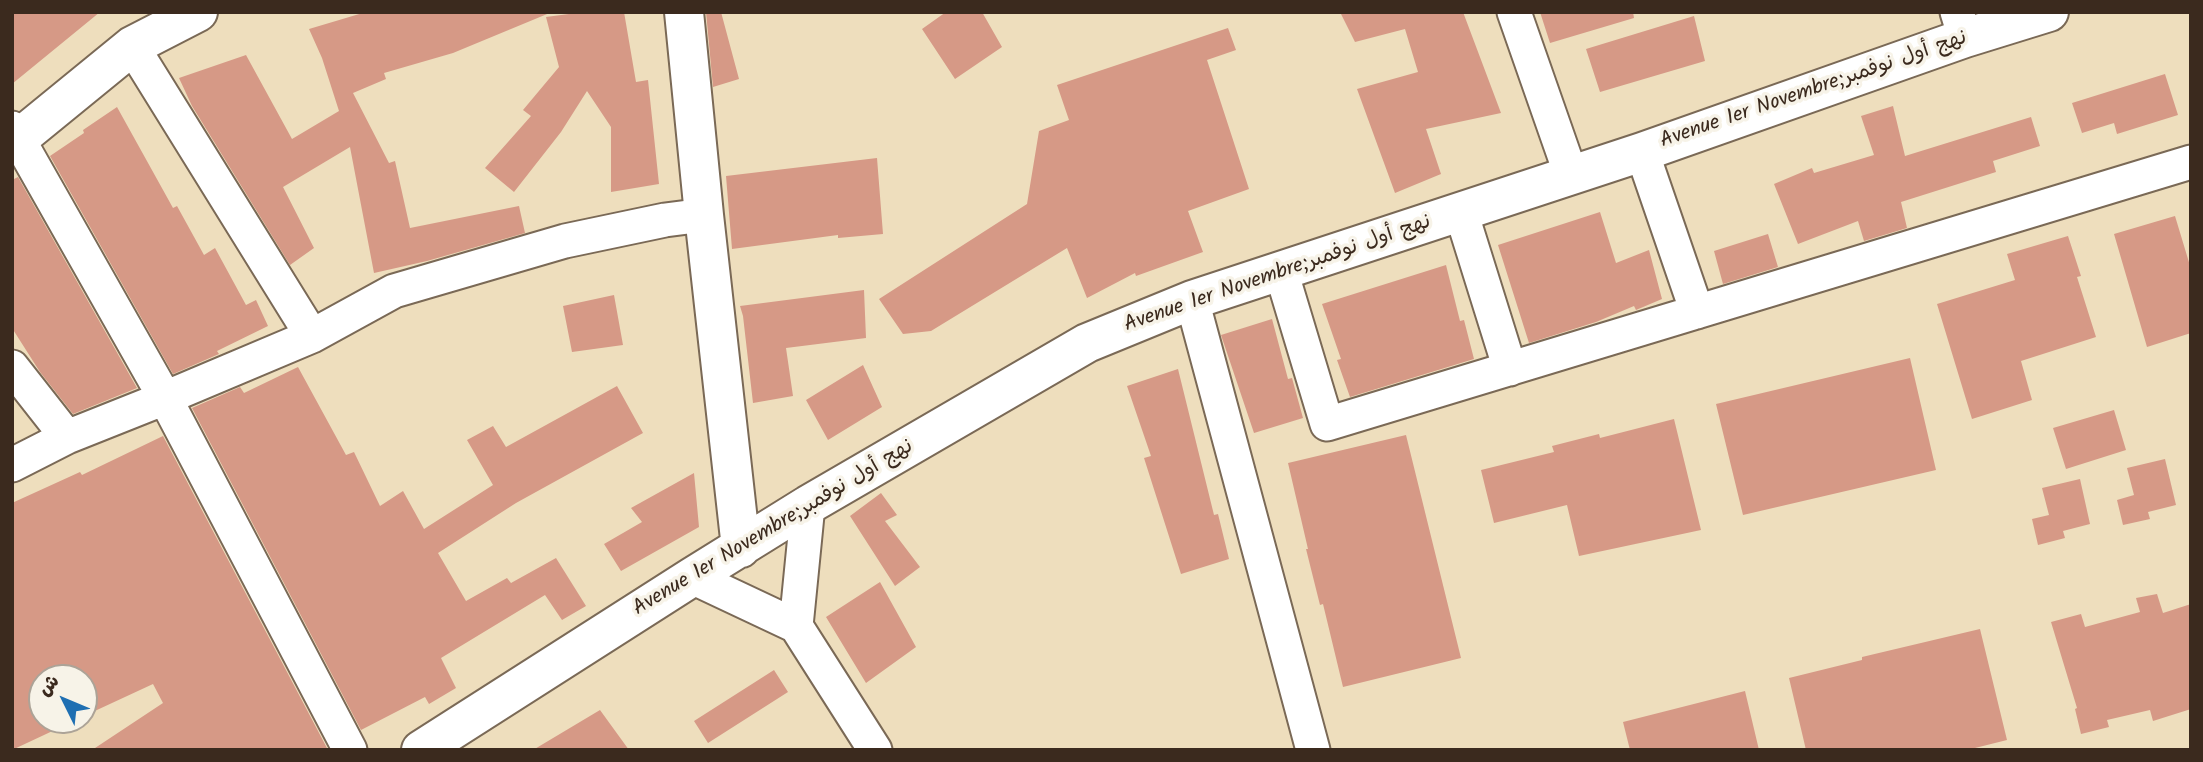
<!DOCTYPE html>
<html>
<head>
<meta charset="utf-8">
<style>
	body { margin:0 }
	#map { position:relative; width:2203px; height:762px; overflow:hidden; background:#eedebd; font-family:Kalam,"Playpen Sans Arabic",sans-serif }
	canvas { display:block }
	.frame { position:absolute; inset:0; border:14px solid #3b2a1e; pointer-events:none }
	.north { position:absolute; left:28px; top:664px; width:70px; height:70px; box-sizing:border-box; background:#f7f3e8; border:2px solid #aca397; border-radius:50%; rotate:313deg; font-size:19px; font-weight:700; line-height:28px; text-align:center; color:#3b2a1e }
	.north::after { content:''; display:block; margin:auto; width:24px; height:32px; background:#1f6fb2; clip-path:polygon(50% 0,100% 100%,50% 72%,0 100%) }
</style>
</head>
<body>
<div id="map">
<canvas width="2203" height="762"></canvas>
<div class="frame"></div>
<div class="north">ش</div>
</div>
<script>
const c = document.querySelector('canvas').getContext('2d');
c.lineJoin = 'round';
function fill(path, color) {
  c.fillStyle = color;
  c.fill(path, 'evenodd');
}
function shape(rows) {
  const path = new Path2D();
  for (const r of rows) {
    path.moveTo(r[0], r[1]);
    for (let i = 2; i < r.length; i += 2) path.lineTo(r[i], r[i + 1]);
  }
  return path;
}
function strokePath(path, color, width, dash) {
  c.strokeStyle = color;
  c.lineWidth = width;
  c.lineCap = dash ? 'butt' : 'round';
  c.setLineDash(dash || []);
  c.stroke(path);
}
function write(font, color, halo, rows, align = 'center') {
  c.font = font + ' Kalam,"Playpen Sans Arabic",sans-serif';
  c.lineWidth = 7;
  c.setLineDash([]);
  c.textBaseline = 'middle';
  c.strokeStyle = halo;
  c.fillStyle = color;
  for (const [text, x, y, turn = 0] of rows) {
    c.save();
    c.translate(x, y);
    c.rotate((+turn || 0) * Math.PI / 180);
    c.textAlign = isNaN(turn) ? turn : align;
    if (halo) c.strokeText(text, 0, 0);
    c.fillText(text, 0, 0);
    c.restore();
  }
}
fill(shape([
	[12,12,100,12,12,84],
	[366,12,552,12,453,53,384,73,386,79,353,93,389,163,395,161,410,228,519,206,525,233,427,261,374,273,350,147,283,187,314,248,290,265,192,106,179,78,246,55,292,139,339,111,322,58,309,29],
	[584,12,624,12,636,82,648,80,659,184,611,192,611,127,587,91,561,132,514,192,485,168,531,116,523,110,559,67,546,17],
	[706,12,721,12,739,79,713,87],
	[946,12,982,12,1002,47,955,79,922,29],
	[1340,12,1463,12,1501,113,1426,129,1441,174,1395,193,1357,89,1418,72,1405,29,1355,42],
	[1540,12,1633,12,1634,18,1550,43],
	[1694,16,1705,61,1600,92,1586,49],
	[1228,28,1236,50,1207,60,1249,189,1188,211,1203,252,1136,276,1135,273,1087,298,1067,248,931,331,903,334,879,299,1027,204,1039,131,1069,120,1057,85],
	[2165,74,2178,115,2117,134,2114,123,2082,133,2072,103],
	[1893,106,1905,156,2031,117,2040,146,1993,161,1996,172,1901,202,1907,228,1864,241,1858,221,1798,244,1774,184,1812,168,1814,173,1874,155,1861,116],
	[117,107,173,208,177,206,204,255,215,248,246,305,256,300,268,326,217,351,219,354,173,374,50,156,84,133,83,130],
	[877,158,883,234,838,238,838,235,732,249,726,176],
	[18,177,137,388,73,414,40,372,12,328,12,180],
	[1600,212,1616,263,1649,250,1662,299,1636,310,1634,306,1596,322,1529,343,1498,245],
	[2175,216,2191,269,2191,333,2147,347,2114,234],
	[1768,234,1778,267,1723,284,1714,251],
	[2068,236,2081,276,2077,277,2096,337,2021,361,2032,400,1972,419,1937,304,2015,280,2007,254],
	[1446,265,1460,321,1464,320,1474,359,1350,397,1337,360,1341,359,1322,304],
	[864,290,866,338,786,348,793,396,753,403,743,316,740,306],
	[614,295,623,345,572,352,563,306],
	[1272,319,1288,379,1292,378,1303,418,1254,433,1221,335],
	[1910,358,1936,470,1743,515,1716,404],
	[863,365,882,407,828,440,806,400],
	[298,367,346,455,354,452,380,506,403,491,424,529,493,485,467,440,493,426,506,447,617,386,643,433,516,503,438,553,466,601,507,578,511,583,556,558,586,606,562,620,545,595,441,658,456,688,429,704,425,697,361,730,192,408,240,387,244,393],
	[1178,369,1214,515,1218,514,1229,559,1181,574,1144,458,1151,456,1127,386],
	[2114,410,2126,450,2066,469,2053,428],
	[1674,419,1701,530,1579,556,1567,505,1494,523,1481,470,1554,452,1552,446,1599,434,1600,438],
	[1406,435,1461,658,1343,687,1323,604,1320,605,1306,549,1308,549,1288,463],
	[163,436,328,750,92,750,163,703,153,684,84,716,84,678,42,678,42,720,76,720,12,750,12,503,80,472,82,475],
	[2165,459,2176,505,2148,512,2150,519,2123,525,2117,500,2134,495,2127,468],
	[694,473,699,527,621,571,604,544,642,522,631,508],
	[2080,479,2090,524,2063,531,2065,538,2038,545,2032,519,2049,515,2042,488],
	[881,493,897,515,885,521,920,567,895,586,850,516],
	[880,582,916,647,866,683,826,617],
	[2157,594,2163,613,2191,604,2191,709,2153,721,2150,710,2107,720,2109,727,2081,734,2075,709,2077,708,2051,622,2081,614,2085,627,2140,612,2136,598],
	[1980,629,2007,740,1967,750,1806,750,1789,678,1862,660,1862,657],
	[774,670,788,692,708,743,694,721],
	[1745,691,1759,750,1630,750,1623,722],
	[600,710,629,750,533,750]
]), '#d69986');
const minor = shape([
	[1514,12,1571,175],
	[1957,12,1965,38],
	[132,46,312,336],
	[12,128,165,398,350,750],
	[1642,152,1697,312],
	[1461,212,1510,369],
	[1281,271,1327,424,2191,162],
	[1192,300,1313,750],
	[12,367,67,437],
	[12,465,67,437,165,398,312,336,394,291,565,241,665,220,704,215],
	[808,505,796,626,875,750],
	[692,577,796,626]
]);
const tertiary = shape([
	[12,144,132,46,198,12]
]);
const secondary = shape([
	[684,12,704,215,741,548],
	[421,750,692,577,808,505,1087,343,1192,300,1642,152,1965,38,2049,12]
]);
strokePath(minor, '#7a6956', 37);
strokePath(tertiary, '#7a6956', 42);
strokePath(secondary, '#7a6956', 42);
strokePath(minor, '#fff', 33);
strokePath(tertiary, '#fff', 38);
strokePath(secondary, '#fff', 38);
write('21px', '#3b2a1e', '#f7f3e8', [
	["Avenue 1er Novembre;نهج أول نوفمبر",1814,91,-19],
	["Avenue 1er Novembre;نهج أول نوفمبر",1278,275,-19],
	["Avenue 1er Novembre;نهج أول نوفمبر",774,529,-31]
]);
</script>
</body>
</html>
